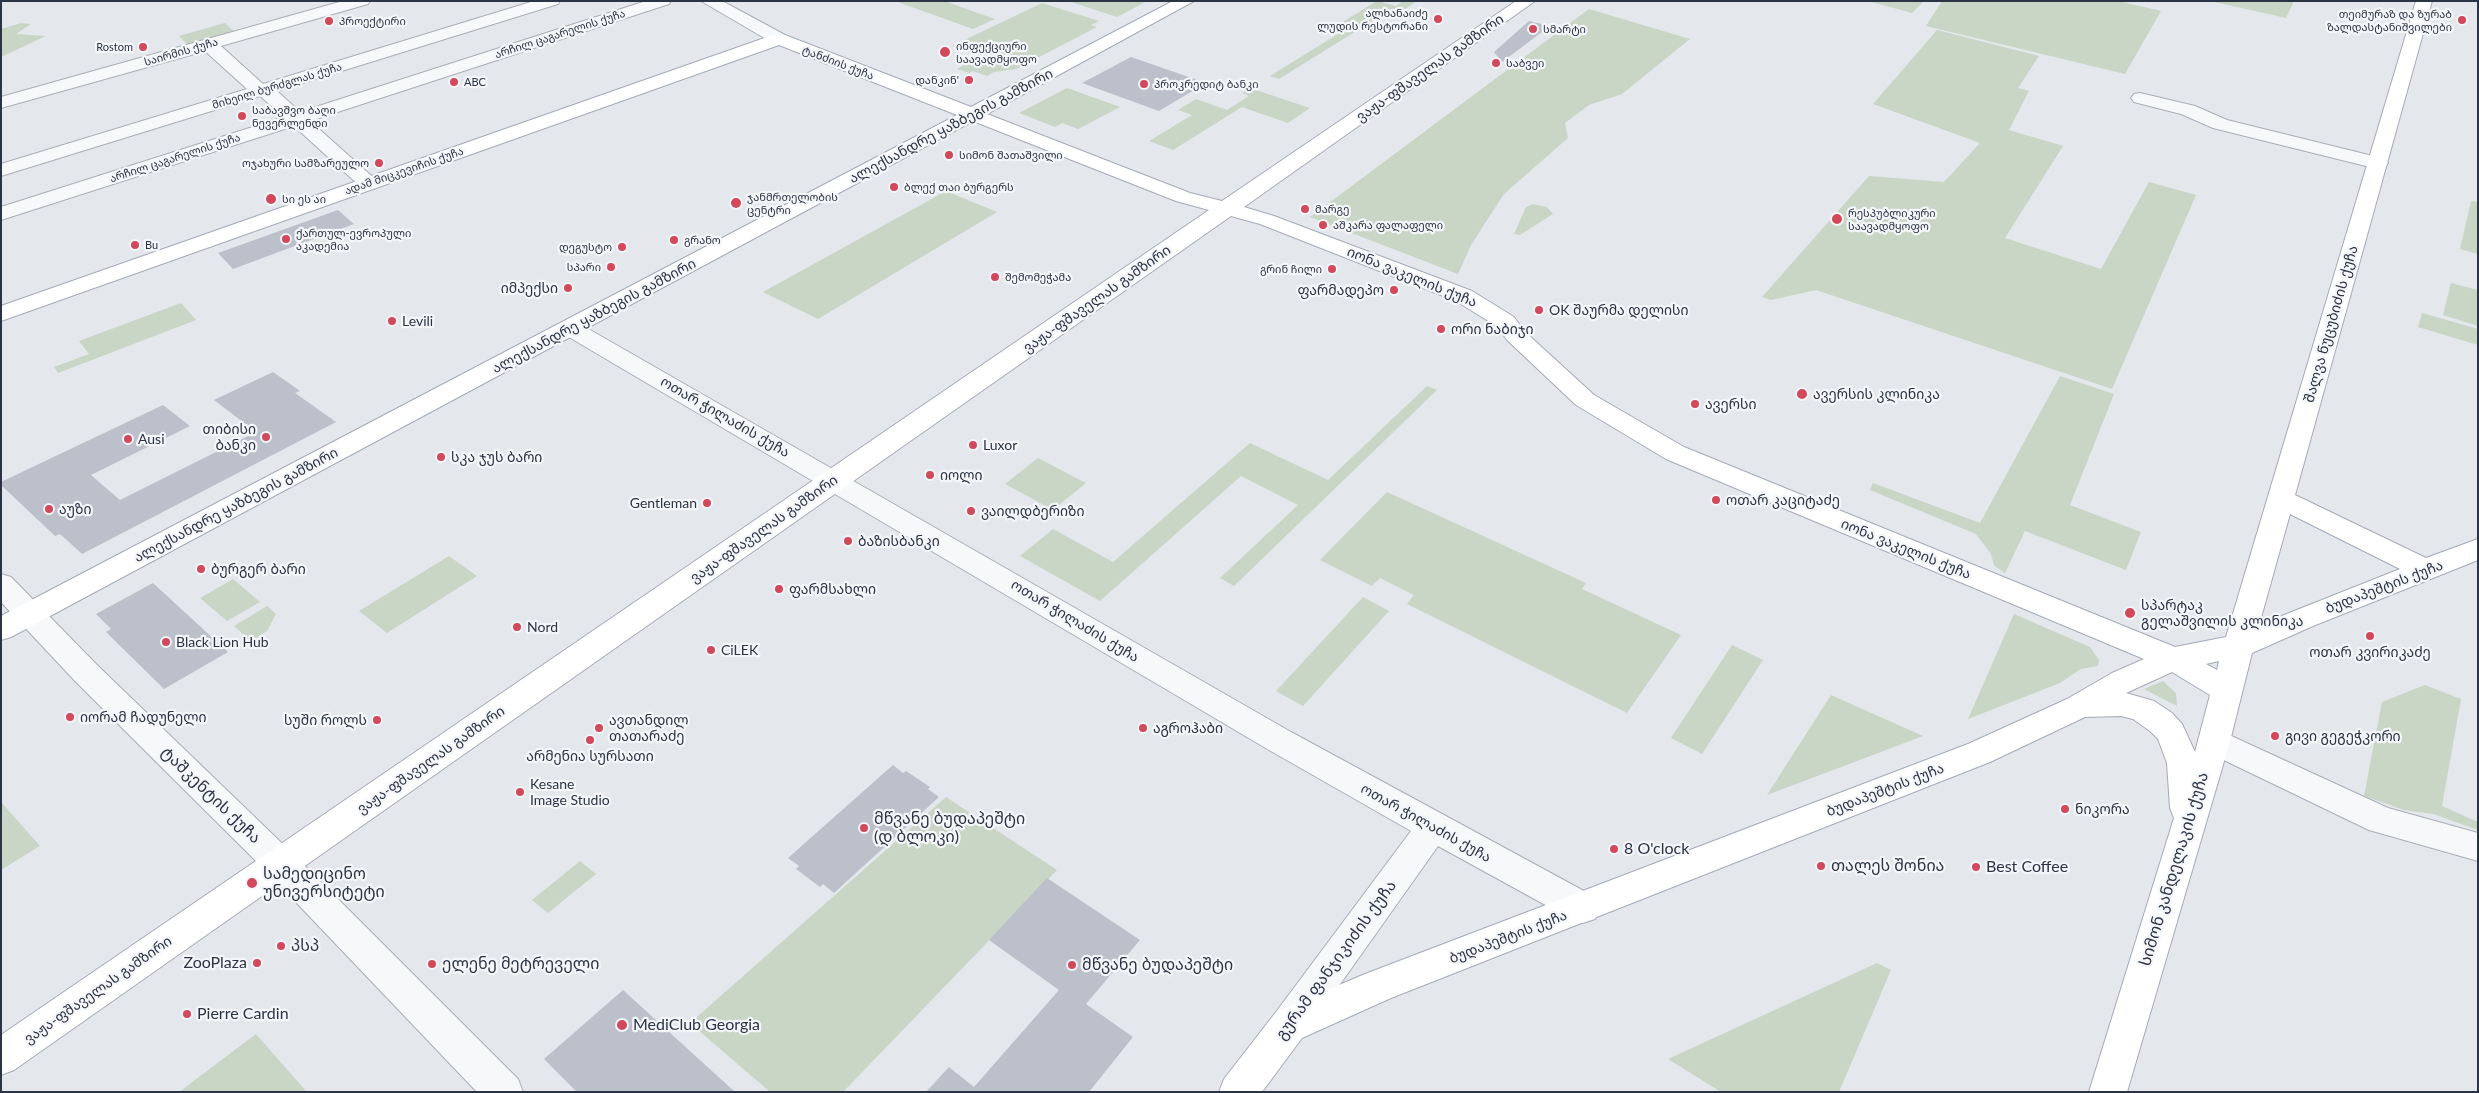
<!DOCTYPE html>
<html>
<head>
<meta charset="utf-8">
<style>
	body { margin:0 }
	#map { position:relative; width:2479px; height:1093px; overflow:hidden; background:#e4e7ec; font-family:Lato,sans-serif }
	canvas { display:block }
	.frame { position:absolute; inset:0; border:2px solid #2b3445; pointer-events:none }
</style>
</head>
<body>
<div id="map">
<canvas width="2479" height="1093"></canvas>
<div class="frame"></div>
</div>
<script>
const c = document.querySelector('canvas').getContext('2d');
c.lineJoin = 'round';
function fill(path, color) {
  c.fillStyle = color;
  c.fill(path, 'evenodd');
}
function shape(rows) {
  const path = new Path2D();
  for (const r of rows) {
    path.moveTo(r[0], r[1]);
    for (let i = 2; i < r.length; i += 2) path.lineTo(r[i], r[i + 1]);
  }
  return path;
}
function strokePath(path, color, width, dash) {
  c.strokeStyle = color;
  c.lineWidth = width;
  c.lineCap = dash ? 'butt' : 'round';
  c.setLineDash(dash || []);
  c.stroke(path);
}
function write(font, color, halo, rows, align = 'center') {
  c.font = font + ' Lato,"Noto Sans Georgian",sans-serif';
  c.lineWidth = 4.5;
  c.setLineDash([]);
  c.textBaseline = 'middle';
  c.strokeStyle = halo;
  c.fillStyle = color;
  for (const [text, x, y, turn = 0] of rows) {
    c.save();
    c.translate(x, y);
    c.rotate((+turn || 0) * Math.PI / 180);
    c.textAlign = isNaN(turn) ? turn : align;
    if (halo) c.strokeText(text, 0, 0);
    c.fillText(text, 0, 0);
    c.restore();
  }
}
fill(shape([
	[895,1,944,1,995,19,973,29],
	[1068,1,1147,1,1117,17],
	[1377,1,1396,6,1403,1,1417,1,1396,15,1387,12,1279,79,1270,76,1341,32,1331,29],
	[1868,1,1924,1,1912,13],
	[1942,1,2118,1,2161,11,2125,74,1926,26],
	[2210,1,2294,1,2286,18],
	[1042,3,1099,21,1091,25,1097,27,1016,69,994,72,987,76,973,71,969,73,957,69,981,56,952,46],
	[1589,9,1690,39,1622,94,1589,105,1565,123,1568,138,1504,194,1471,245,1458,274,1310,217],
	[21,23,31,24,16,34,46,36,1,57,1,29],
	[225,23,236,33,189,46,179,36],
	[1937,30,2039,56,2018,88,2029,91,2009,130,2063,146,2005,238,2101,269,2149,182,2196,195,2112,389,1816,290,1771,300,1762,297,1869,176,1944,182,1980,143,1873,104],
	[1067,88,1120,107,1078,129,1062,123,1055,127,1019,113],
	[1250,88,1310,108,1288,123,1242,107,1173,150,1149,141,1192,115,1178,110,1196,99,1227,110,1249,96,1242,93],
	[946,191,997,212,818,319,763,292],
	[2471,201,2478,202,2478,254,2460,249],
	[1533,204,1547,207,1553,214,1520,235,1514,234,1526,207],
	[2451,283,2478,290,2478,326,2443,315],
	[181,303,196,320,58,373,54,367,89,354,79,341],
	[2422,313,2478,329,2478,345,2418,327],
	[2060,376,2114,394,2070,505,2141,532,2126,570,2025,531,2005,573,1994,565,1991,554,1976,534,1870,490,1873,483,1980,523],
	[1427,386,1437,390,1234,586,1220,578,1298,505,1241,476,1100,601,1020,556,1053,529,1113,562,1250,443,1328,480],
	[1038,458,1086,483,1053,510,1005,484],
	[1387,492,1586,583,1582,589,1681,635,1627,713,1407,604,1414,595,1380,578,1372,586,1320,560],
	[449,556,477,576,387,633,359,611],
	[233,579,260,602,227,621,200,598],
	[1363,597,1389,611,1303,706,1276,691],
	[267,606,276,614,267,631,251,641,234,626],
	[2014,614,2090,647,2099,660,2098,666,2081,669,2060,683,1968,719],
	[1732,645,1763,660,1702,754,1671,738],
	[2163,681,2176,693,2177,706,2144,689],
	[2425,685,2461,699,2442,806,2478,822,2478,830,2433,814,2404,810,2364,796,2382,702],
	[1831,695,1923,736,1767,795],
	[946,797,1057,870,843,1092,770,1092,690,1023],
	[1,802,40,846,1,870],
	[580,861,596,874,548,913,532,900],
	[1877,963,1891,970,1839,1092,1721,1092,1668,1059],
	[256,1034,307,1092,179,1092]
]), '#c9d6c5');
fill(shape([
	[1529,21,1550,26,1502,62,1494,52],
	[1131,57,1206,83,1159,111,1082,83],
	[338,210,354,224,233,269,218,253],
	[273,372,300,391,295,393,336,422,82,554,60,534,55,536,1,485,1,482,163,405,190,426,91,475,120,500,256,432,214,400],
	[153,583,228,652,164,689,106,632,111,629,96,614],
	[893,765,903,773,906,771,930,787,928,789,939,797,834,893,823,884,820,887,796,869,799,866,788,858],
	[1047,878,1140,940,1086,1004,1133,1037,1089,1092,926,1092,949,1067,974,1087,1059,990,989,940],
	[623,990,735,1092,577,1092,544,1059]
]), '#bbc0ca');
const minor = shape([
	[343,1,370,1,368,4,221,46,263,84,534,1,560,1,558,4,277,91,300,112,646,1,671,1,669,4,310,121,376,180,379,184,376,188,369,190,362,188,294,126,1,220,1,207,284,117,260,96,1,176,1,164,247,89,205,51,1,108,1,97,343,1],
	[701,1,722,1,785,35,787,39,785,43,779,44,773,43,701,1],
	[2140,93,2195,106,2227,120,2385,159,2388,163,2385,167,2378,169,2213,128,2181,114,2134,102,2131,98,2134,94,2140,93],
	[570,321,578,323,1291,732,1595,897,1601,908,1595,919,1583,923,1571,919,1438,846,1302,1038,1289,1043,1276,1038,1270,1025,1276,1012,1411,831,1269,750,562,333,559,328,562,323,570,321],
	[1,574,11,577,97,665,293,854,518,1079,523,1092,477,1092,269,874,75,681,1,602,1,574],
	[2214,728,2388,808,2478,833,2478,861,2369,830,2203,750,2198,741,2203,732,2214,728]
]);
const major = shape([
	[1173,1,1194,1,987,114,1190,193,1222,201,1516,1,1535,1,1244,207,1274,216,1472,291,1514,317,1523,330,1594,395,1684,447,2175,647,2226,637,2416,1,2432,1,2295,495,2426,558,2478,539,2478,560,2313,626,2252,653,2230,741,2127,1092,2089,1092,2174,818,2170,808,2167,763,2158,739,2150,731,2133,719,2121,716,2085,717,1990,762,1391,998,1302,1038,1262,1092,1219,1092,1224,1079,1276,1012,1365,974,1968,744,2067,699,2112,673,2144,659,1666,459,1576,405,1507,340,1498,327,1456,301,1260,224,1231,216,14,1070,1,1075,1,1035,1209,210,1176,201,973,121,11,637,1,640,1,616,957,115,779,45,1,321,1,306,773,35,785,35,971,107,1173,1],
	[2290,514,2400,569,2259,625,2290,514],
	[2219,661,2217,670,2206,664,2219,661],
	[2172,672,2210,695,2195,752,2182,724,2172,713,2154,701,2126,693,2172,672]
]);
strokePath(minor, '#a9aeb7', 2);
strokePath(major, '#a3abb8', 2);
fill(minor, '#f7f8fa');
fill(major, '#fff');
for (const [x, y, r, color] of [
	[1438,19,5,"#d1495b"],
	[2462,20,5,"#d1495b"],
	[329,21,5,"#d1495b"],
	[1533,29,5,"#d1495b"],
	[143,47,5,"#d1495b"],
	[945,52,6,"#d1495b"],
	[1496,63,5,"#d1495b"],
	[969,80,5,"#d1495b"],
	[454,82,5,"#d1495b"],
	[1144,84,5,"#d1495b"],
	[242,116,5,"#d1495b"],
	[949,155,5,"#d1495b"],
	[379,163,5,"#d1495b"],
	[894,187,5,"#d1495b"],
	[271,199,6,"#d1495b"],
	[736,203,6,"#d1495b"],
	[1305,209,5,"#d1495b"],
	[1837,219,6,"#d1495b"],
	[1323,225,5,"#d1495b"],
	[286,239,5,"#d1495b"],
	[674,240,5,"#d1495b"],
	[135,245,5,"#d1495b"],
	[622,247,5,"#d1495b"],
	[611,267,5,"#d1495b"],
	[1332,269,5,"#d1495b"],
	[995,277,5,"#d1495b"],
	[568,288,5,"#d1495b"],
	[1394,290,5,"#d1495b"],
	[1539,310,5,"#d1495b"],
	[392,321,5,"#d1495b"],
	[1441,329,5,"#d1495b"],
	[1802,394,6,"#d1495b"],
	[1695,404,5,"#d1495b"],
	[266,437,5,"#d1495b"],
	[128,439,5,"#d1495b"],
	[973,445,5,"#d1495b"],
	[441,457,5,"#d1495b"],
	[930,475,5,"#d1495b"],
	[1716,500,5,"#d1495b"],
	[707,503,5,"#d1495b"],
	[49,509,5,"#d1495b"],
	[971,511,5,"#d1495b"],
	[848,541,5,"#d1495b"],
	[201,569,5,"#d1495b"],
	[779,589,5,"#d1495b"],
	[2130,613,6,"#d1495b"],
	[517,627,5,"#d1495b"],
	[2370,636,5,"#d1495b"],
	[166,642,5,"#d1495b"],
	[711,650,5,"#d1495b"],
	[70,717,5,"#d1495b"],
	[377,720,5,"#d1495b"],
	[599,728,5,"#d1495b"],
	[1143,728,5,"#d1495b"],
	[2275,736,5,"#d1495b"],
	[590,740,5,"#d1495b"],
	[520,792,5,"#d1495b"],
	[2065,809,5,"#d1495b"],
	[864,828,5,"#d1495b"],
	[1614,849,5,"#d1495b"],
	[1821,866,5,"#d1495b"],
	[1976,867,5,"#d1495b"],
	[252,883,6,"#d1495b"],
	[281,946,5,"#d1495b"],
	[257,963,5,"#d1495b"],
	[432,964,5,"#d1495b"],
	[1072,965,5,"#d1495b"],
	[187,1014,5,"#d1495b"],
	[622,1025,6,"#d1495b"]
]) {
  const dot = new Path2D();
  dot.arc(x, y, r, 0, 2 * Math.PI);
  c.fillStyle = color;
  c.fill(dot);
  strokePath(dot, '#f4f6f9', 2);
}
write('11px', '#2b3445', '#f4f6f9', [
	["ალხანაიძე",1428,13,"right"],
	["ლუდის რესტორანი",1428,26,"right"],
	["თეიმურაზ და ზურაბ",2452,14,"right"],
	["ზალდასტანიშვილები",2452,27,"right"],
	["პროექტირი",339,21],
	["სმარტი",1543,29],
	["ინფექციური",956,46],
	["საავადმყოფო",956,59],
	["Rostom",133,47,"right"],
	["საბვეი",1506,63],
	["დანკინ'",959,80,"right"],
	["ABC",464,82],
	["პროკრედიტ ბანკი",1154,84],
	["საბავშვო ბაღი",252,110],
	["ნევერლენდი",252,123],
	["სიმონ შათაშვილი",959,155],
	["ოჯახური სამზარეულო",369,163,"right"],
	["ბლექ თაი ბურგერს",904,187],
	["ჯანმრთელობის",747,197],
	["ცენტრი",747,210],
	["სი ეს აი",282,199],
	["მარგე",1315,209],
	["რესპუბლიკური",1848,213],
	["საავადმყოფო",1848,226],
	["აშკარა ფალაფელი",1333,225],
	["ქართულ-ევროპული",296,233],
	["აკადემია",296,246],
	["გრანო",684,240],
	["Bu",145,245],
	["დეგუსტო",612,247,"right"],
	["სპარი",601,267,"right"],
	["გრინ ჩილი",1322,269,"right"],
	["შემომეჭამა",1005,277]
], 'left');
write('11px', '#2b3445', '#f4f6f9', [
	["არჩილ ცაგარელის ქუჩა",560,34,-18],
	["საირმის ქუჩა",181,52,-16],
	["ტანძიის ქუჩა",838,63,21],
	["მიხეილ ბურძგლას ქუჩა",277,86,-17],
	["არჩილ ცაგარელის ქუჩა",175,158,-18],
	["ადამ მიცკევიჩის ქუჩა",404,171,-19]
]);
write('14px', '#2b3445', '#f4f6f9', [
	["ვაჟა-ფშაველას გამზირი",1430,68,-35],
	["ალექსანდრე ყაზბეგის გამზირი",951,126,-28],
	["იონა ვაკელის ქუჩა",1412,277,22],
	["ვაჟა-ფშაველას გამზირი",1097,299,-35],
	["ალექსანდრე ყაზბეგის გამზირი",594,316,-28],
	["შალვა ნუცუბიძის ქუჩა",2331,324,-74],
	["ოთარ ჭილაძის ქუჩა",725,417,30],
	["ალექსანდრე ყაზბეგის გამზირი",236,505,-28],
	["ვაჟა-ფშაველას გამზირი",764,529,-35],
	["იონა ვაკელის ქუჩა",1906,549,22],
	["ბუდაპეშტის ქუჩა",2384,587,-21],
	["ოთარ ჭილაძის ქუჩა",1075,621,31],
	["ვაჟა-ფშაველას გამზირი",431,760,-35],
	["ბუდაპეშტის ქუჩა",1885,790,-21],
	["ოთარ ჭილაძის ქუჩა",1426,823,29],
	["ბუდაპეშტის ქუჩა",1508,937,-21],
	["ვაჟა-ფშაველას გამზირი",98,990,-35]
]);
write('14px', '#2b3445', '#f4f6f9', [
	["იმპექსი",558,288,"right"],
	["ფარმადეპო",1384,290,"right"],
	["OK შაურმა დელისი",1549,310],
	["Levili",402,321],
	["ორი ნაბიჯი",1451,329],
	["ავერსის კლინიკა",1813,394],
	["ავერსი",1705,404],
	["თიბისი",256,429,"right"],
	["ბანკი",256,445,"right"],
	["Ausi",138,439],
	["Luxor",983,445],
	["სკა ჯუს ბარი",451,457],
	["იოლი",940,475],
	["ოთარ კაციტაძე",1726,500],
	["Gentleman",697,503,"right"],
	["აუზი",59,509],
	["ვაილდბერიზი",981,511],
	["ბაზისბანკი",858,541],
	["ბურგერ ბარი",211,569],
	["ფარმსახლი",789,589],
	["სპარტაკ",2141,605],
	["გელაშვილის კლინიკა",2141,621],
	["Nord",527,627],
	["Black Lion Hub",176,642],
	["CiLEK",721,650],
	["ოთარ კვირიკაძე",2370,652,"center"],
	["იორამ ჩადუნელი",80,717],
	["სუში როლს",367,720,"right"],
	["ავთანდილ",609,720],
	["თათარაძე",609,736],
	["აგროჰაბი",1153,728],
	["გივი გეგეჭკორი",2285,736],
	["არმენია სურსათი",590,756,"center"],
	["Kesane",530,784],
	["Image Studio",530,800],
	["ნიკორა",2075,809]
], 'left');
write('16px', '#2b3445', '#f4f6f9', [
	["ტაშკენტის ქუჩა",211,795,44],
	["სიმონ კანდელაკის ქუჩა",2174,869,-73],
	["გურამ ფანჯიკიძის ქუჩა",1336,960,-54]
]);
write('16px', '#2b3445', '#f4f6f9', [
	["მწვანე ბუდაპეშტი",874,819],
	["(დ ბლოკი)",874,837],
	["8 O'clock",1624,849],
	["თალეს შონია",1831,866],
	["Best Coffee",1986,867],
	["სამედიცინო",263,874],
	["უნივერსიტეტი",263,892],
	["პსპ",291,946],
	["ZooPlaza",247,963,"right"],
	["ელენე მეტრეველი",442,964],
	["მწვანე ბუდაპეშტი",1082,965],
	["Pierre Cardin",197,1014],
	["MediClub Georgia",633,1025]
], 'left');
</script>
</body>
</html>
